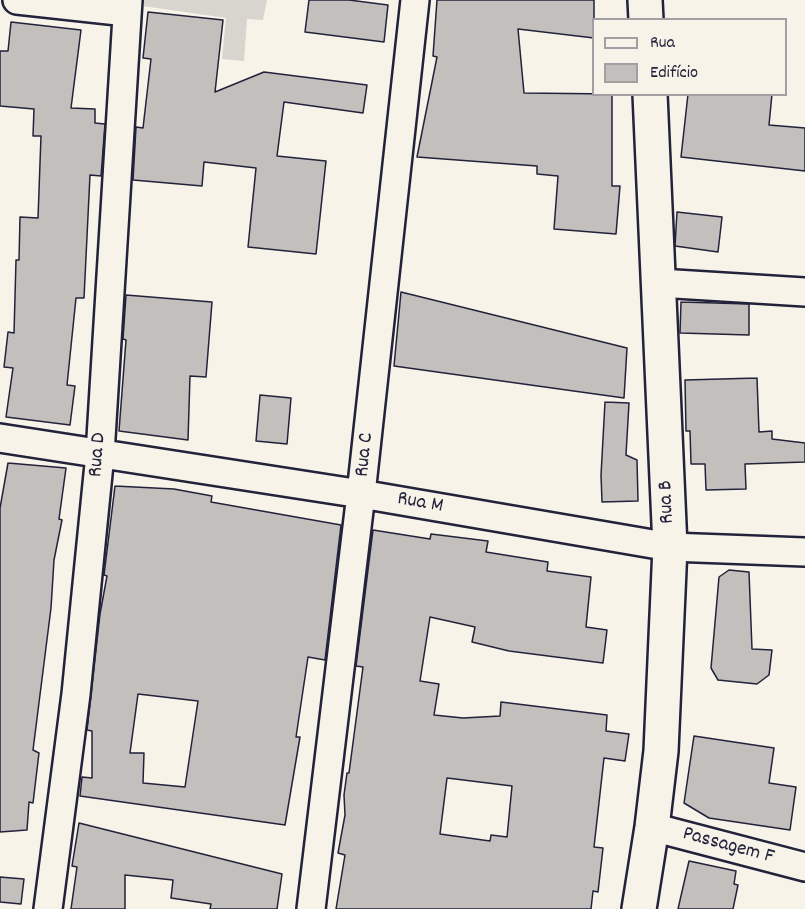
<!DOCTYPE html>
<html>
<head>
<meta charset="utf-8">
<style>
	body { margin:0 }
	#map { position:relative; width:805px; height:909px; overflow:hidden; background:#f7f3e8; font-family:Dekko,sans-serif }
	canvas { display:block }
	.legend { position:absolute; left:592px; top:18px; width:195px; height:78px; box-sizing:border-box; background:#f7f3e8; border:2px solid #a29fa3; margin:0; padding:8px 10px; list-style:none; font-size:18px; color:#22223b }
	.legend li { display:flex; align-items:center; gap:12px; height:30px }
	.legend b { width:30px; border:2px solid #a29fa3 }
</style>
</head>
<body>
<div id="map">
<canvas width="805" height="909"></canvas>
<ul class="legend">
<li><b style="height:8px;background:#f7f3e8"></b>Rua</li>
<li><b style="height:16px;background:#c2bfbd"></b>Edifício</li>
</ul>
</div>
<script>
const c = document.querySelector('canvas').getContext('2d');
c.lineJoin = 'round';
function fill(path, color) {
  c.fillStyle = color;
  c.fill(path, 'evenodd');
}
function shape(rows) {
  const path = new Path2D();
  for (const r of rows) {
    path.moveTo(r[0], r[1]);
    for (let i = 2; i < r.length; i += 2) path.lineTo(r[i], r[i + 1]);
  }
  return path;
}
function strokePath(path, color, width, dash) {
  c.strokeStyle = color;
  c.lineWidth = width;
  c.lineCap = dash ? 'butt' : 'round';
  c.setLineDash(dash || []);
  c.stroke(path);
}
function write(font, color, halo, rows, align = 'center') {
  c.font = font + ' Dekko,sans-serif';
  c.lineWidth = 4.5;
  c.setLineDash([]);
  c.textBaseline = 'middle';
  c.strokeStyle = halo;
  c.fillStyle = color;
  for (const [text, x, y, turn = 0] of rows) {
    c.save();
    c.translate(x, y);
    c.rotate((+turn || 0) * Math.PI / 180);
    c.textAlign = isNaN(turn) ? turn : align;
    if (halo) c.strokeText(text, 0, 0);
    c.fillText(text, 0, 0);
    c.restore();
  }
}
fill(shape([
	[144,0,267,0,263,20,247,19,244,61,222,59,226,18,143,6]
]), '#d8d5cf');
const building = shape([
	[309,0,349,0,388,5,384,42,305,32,309,0],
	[437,0,594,0,594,38,518,29,524,93,612,94,612,186,620,186,616,234,554,229,558,176,537,174,537,166,417,157,437,57,433,56,437,0],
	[148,12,223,20,215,92,264,72,367,85,363,113,284,102,277,156,326,161,316,254,248,247,256,168,204,162,202,186,133,180,136,127,143,128,151,59,143,58,148,12],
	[11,22,81,30,71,108,95,109,95,123,105,124,101,176,90,175,84,298,76,298,67,385,75,386,70,425,6,417,13,368,4,367,8,332,14,333,16,260,19,260,20,217,38,218,41,136,33,136,34,109,0,106,0,51,8,51,11,22],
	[688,94,772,94,769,125,805,128,805,171,681,157,688,94],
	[677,212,722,217,718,252,675,246,677,212],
	[401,292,627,348,624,398,394,366,401,292],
	[126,295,212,302,206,377,190,376,188,440,119,431,126,340,123,339,126,295],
	[681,302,749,304,749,335,680,333,681,302],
	[757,378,759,432,772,431,772,439,805,443,805,462,745,464,746,489,706,490,705,464,691,464,690,431,686,431,685,380,757,378],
	[260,395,291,398,287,444,256,441,260,395],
	[605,402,629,403,626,455,637,460,638,501,602,502,601,475,605,402],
	[8,463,66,468,59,519,62,520,54,560,51,608,33,750,39,753,33,803,29,802,27,830,0,832,0,508,8,463],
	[115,486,174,489,212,496,211,502,341,525,325,660,308,657,296,737,300,737,285,825,80,796,82,777,92,778,92,731,87,730,100,614,107,576,104,575,115,486],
	[138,694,198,701,185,787,143,783,144,753,130,753,138,694],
	[373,530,430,539,431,534,488,541,486,552,548,562,547,571,591,577,586,627,607,630,603,663,509,651,472,642,475,627,430,617,420,681,439,684,434,715,463,718,500,716,501,702,607,715,606,731,629,734,625,761,604,758,594,847,603,848,598,892,593,891,591,909,336,909,345,855,338,853,345,815,344,795,347,773,349,773,363,667,356,666,373,530],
	[447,778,512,786,507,837,491,835,490,841,440,834,447,778],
	[729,570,749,572,752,649,772,650,769,675,757,684,718,680,711,668,719,577,729,570],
	[694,736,774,748,769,783,796,787,790,830,709,818,684,803,694,736],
	[79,823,282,874,277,909,210,909,211,904,171,898,173,880,125,875,125,909,71,909,77,867,72,866,79,823],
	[689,861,736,871,734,884,738,885,733,909,678,909,689,861],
	[0,877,24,879,21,904,0,902,0,877]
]);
fill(building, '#c2bfbd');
strokePath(building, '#22223b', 1.5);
const street = shape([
	[17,0,127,12],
	[659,283,805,292],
	[0,438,361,494,670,547,805,552],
	[652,827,805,867],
	[48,909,76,694,100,454,128,0],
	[311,909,361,494,415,0]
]);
const secondary = shape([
	[645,0,646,20],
	[639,909,652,827,661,751,670,547,650,94]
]);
strokePath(street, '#22223b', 32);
strokePath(secondary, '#22223b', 38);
strokePath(street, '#f7f3e8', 27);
strokePath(secondary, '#f7f3e8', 33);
write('21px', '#22223b', '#f7f3e8', [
	["Rua D",99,455,-85],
	["Rua C",366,455,-84],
	["Rua B",668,502,-92],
	["Rua M",420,504,10],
	["Passagem F",728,847,15]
]);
</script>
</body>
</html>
